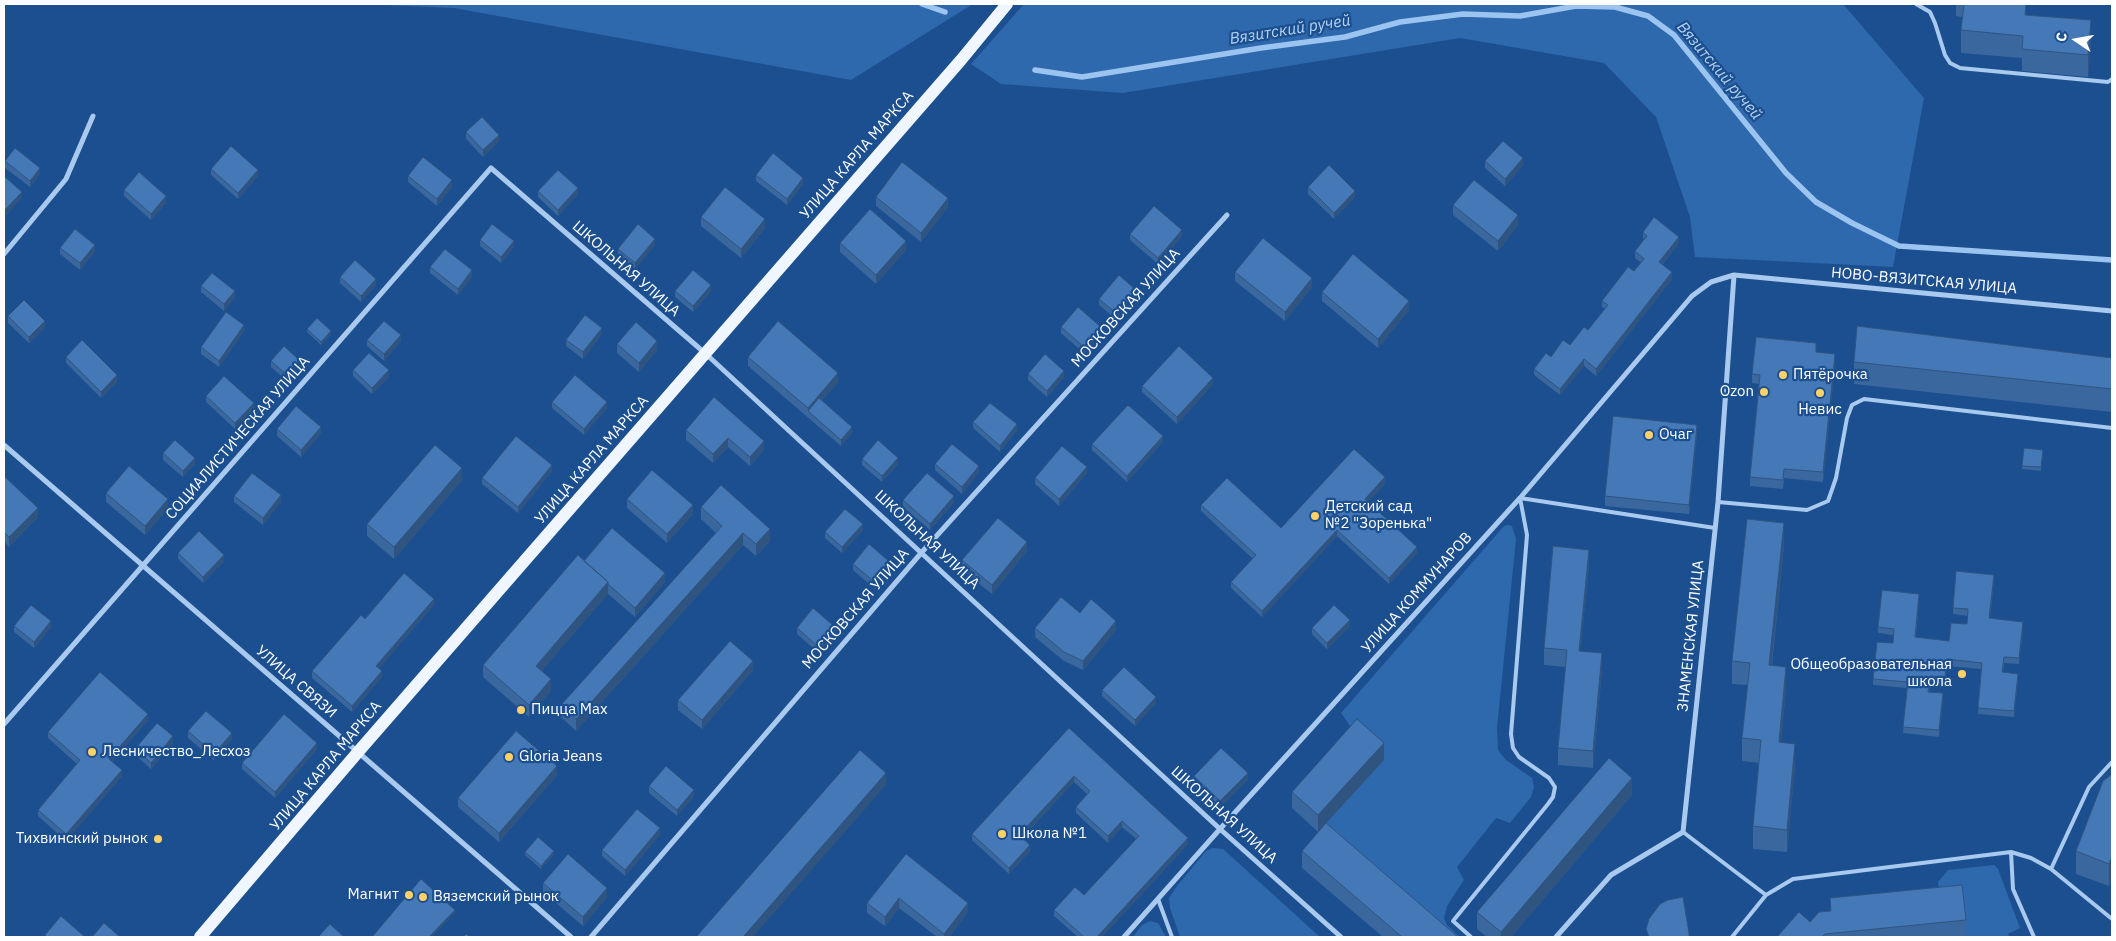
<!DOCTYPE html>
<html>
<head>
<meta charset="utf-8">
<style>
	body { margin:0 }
	#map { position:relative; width:2116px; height:941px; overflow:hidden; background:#1b4f8f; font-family:"IBM Plex Sans",sans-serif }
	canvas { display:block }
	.frame { position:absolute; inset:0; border:5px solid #fff; pointer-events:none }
	.north { position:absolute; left:2051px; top:15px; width:50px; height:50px; -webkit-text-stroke:4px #1b4f8f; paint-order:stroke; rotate:282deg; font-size:14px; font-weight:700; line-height:20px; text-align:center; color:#fff }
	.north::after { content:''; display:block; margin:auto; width:18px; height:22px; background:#fff; clip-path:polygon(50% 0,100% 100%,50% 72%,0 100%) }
</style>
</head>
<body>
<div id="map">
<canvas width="2116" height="941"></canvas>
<div class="frame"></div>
<div class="north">С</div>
</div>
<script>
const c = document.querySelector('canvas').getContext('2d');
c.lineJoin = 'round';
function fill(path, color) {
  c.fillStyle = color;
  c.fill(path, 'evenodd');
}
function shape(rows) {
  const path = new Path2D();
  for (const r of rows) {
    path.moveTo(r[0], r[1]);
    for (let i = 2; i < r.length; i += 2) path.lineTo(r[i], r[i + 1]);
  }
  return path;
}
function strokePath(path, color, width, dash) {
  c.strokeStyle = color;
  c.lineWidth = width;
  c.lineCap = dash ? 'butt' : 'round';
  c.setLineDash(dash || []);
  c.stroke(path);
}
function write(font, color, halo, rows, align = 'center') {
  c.font = font + ' "IBM Plex Sans",sans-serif';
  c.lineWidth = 4.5;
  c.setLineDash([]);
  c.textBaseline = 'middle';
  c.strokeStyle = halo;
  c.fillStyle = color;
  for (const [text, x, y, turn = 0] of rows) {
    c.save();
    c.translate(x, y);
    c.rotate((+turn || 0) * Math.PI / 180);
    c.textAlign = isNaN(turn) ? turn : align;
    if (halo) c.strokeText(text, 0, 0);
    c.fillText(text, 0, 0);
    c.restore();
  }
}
fill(shape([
	[357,4,973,4,851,80,454,8],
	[1024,4,1843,4,1924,98,1893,267,1695,257,1690,217,1656,117,1604,63,1460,38,1123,93,1001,84,971,64],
	[1508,525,1512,526,1516,539,1497,728,1498,750,1506,760,1532,778,1534,787,1531,797,1510,823,1496,818,1457,867,1464,880,1447,906,1444,918,1447,925,1460,937,1438,937,1318,832,1383,760,1357,736,1341,713,1504,526],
	[1213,848,1223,849,1320,937,1180,937,1170,908,1169,898,1177,886,1206,851],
	[1994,865,1998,869,2020,928,2008,934,2010,937,1966,937,1941,910,1938,882,1948,870],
	[1150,921,1158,923,1166,937,1133,937,1142,925]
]), '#2e69ad');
strokePath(shape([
	[922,4,945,12],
	[1035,70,1082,77,1261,48,1345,37,1400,22,1463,14,1520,16,1576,6,1615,7,1648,16,1674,35,1786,173,1816,202,1852,223,1899,246,2112,260]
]), '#9cc4f0', 5.5);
strokePath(shape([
	[1916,4,1930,12,1935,23,1945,55,1950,63,1960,68,2108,82,2112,79],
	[1718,502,1807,510,1828,501,1836,478,1847,418,1852,405,1864,399,2112,428],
	[1683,832,1766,895],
	[2011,852,2013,889,2034,937],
	[2051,869,2089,787,2112,762],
	[1158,899,1172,937],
	[1471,937,1453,921,1548,804,1553,797,1555,787,1549,778,1519,757,1513,748,1511,734,1527,535,1520,498,1715,528],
	[1732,937,1766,895,1793,879,2011,852,2031,858,2051,869,2112,919]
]), '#a9c9ee', 4);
strokePath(shape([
	[4,254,66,179,93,116],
	[4,445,571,937],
	[4,724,491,168,706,354,1220,829,1341,937],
	[591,937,922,552,1227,215],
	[1124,937,1220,829,1520,498,1692,296,1711,282,1734,275,2112,311],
	[1556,937,1611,875,1683,832,1718,502,1734,275]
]), '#a9c9ee', 5);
strokePath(shape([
	[200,937,358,752,961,60,1007,4]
]), '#f0f6ff', 12);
fill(shape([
	[1956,4,2026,4,2026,15,2091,43,2088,77,2022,71,2022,58,1961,53,1961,30,1962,17,1956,16],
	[466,132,499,141,483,157,466,139],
	[5,161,40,174,30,187,5,168],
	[1485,161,1523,165,1505,186,1485,168],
	[211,169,258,176,238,199,211,175],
	[756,175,803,184,787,205,756,181],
	[408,176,452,187,437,206,408,182],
	[1308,187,1355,197,1334,219,1308,194],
	[124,190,166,203,151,220,124,196],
	[538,191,578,194,558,216,538,197],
	[876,197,948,207,921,242,876,206],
	[1453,205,1518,225,1498,251,1453,215],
	[701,217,765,228,741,258,701,226],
	[1643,232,1679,243,1662,265,1672,279,1596,376,1584,366,1560,395,1534,375,1534,369,1551,357,1570,345,1588,330,1605,309,1602,307,1602,301,1634,271,1641,263,1635,258,1635,251,1644,239,1643,238],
	[1130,234,1182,236,1158,264,1130,240],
	[480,240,514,247,501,263,480,246],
	[840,243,906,250,876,284,840,252],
	[655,245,635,269,618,255,618,249],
	[60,248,95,251,80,270,60,254],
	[430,267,472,277,458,295,430,273],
	[1235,272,1312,287,1285,321,1235,281],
	[340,277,376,285,361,302,340,283],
	[201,286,235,297,224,311,201,292],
	[675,291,711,291,693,312,675,297],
	[1322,292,1409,310,1378,348,1322,301],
	[1137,297,1117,320,1099,305,1099,299],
	[8,316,45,327,29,343,8,323],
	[1061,327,1102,335,1085,354,1061,333],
	[307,329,331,334,321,345,307,332],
	[244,331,219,367,201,354,201,347],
	[602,334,583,359,566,346,566,340],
	[367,340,401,341,384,361,367,346],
	[617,344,657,350,639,372,617,353],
	[1816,352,1835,363,1823,482,1784,478,1783,489,1750,486,1750,477,1759,384,1752,383,1752,374],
	[66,357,117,382,101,398,66,363],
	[748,357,838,382,822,400,852,433,841,446,748,366],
	[2112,358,2112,412,1854,384,1854,362],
	[271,361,299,366,287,381,271,367],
	[353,370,389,377,372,394,353,376],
	[1028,374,1064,377,1047,397,1028,380],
	[1213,384,1177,424,1142,392,1142,386],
	[206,396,254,409,235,429,206,402],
	[552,402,607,408,584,435,552,408],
	[973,422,1017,430,1000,452,973,428],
	[277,429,321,433,301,457,277,436],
	[686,430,764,441,764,450,750,466,728,447,713,463,686,440],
	[1697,434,1689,514,1605,506,1605,496],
	[1163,442,1127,482,1092,450,1092,444],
	[2043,450,2041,471,2022,469,2022,466],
	[163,453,195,464,183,477,163,460],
	[862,459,898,464,882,482,862,465],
	[935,464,979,472,962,494,935,470],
	[552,471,518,513,482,484,482,478],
	[1087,473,1059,506,1035,484,1035,478],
	[4,476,38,517,9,547,4,541],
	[462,480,394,559,367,536,367,524],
	[1385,484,1368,502,1417,553,1389,584,1337,536,1262,617,1231,588,1231,582,1253,559,1201,511,1201,505,1281,528],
	[106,493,168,508,145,535,106,502],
	[234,496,281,502,263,525,234,502],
	[627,499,693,514,667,543,627,508],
	[903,500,954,502,930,530,903,507],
	[701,507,770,541,756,556,743,545,576,731,561,717,561,705,716,533,701,519],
	[863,530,842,553,825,538,825,532],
	[1784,545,1772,665,1786,689,1781,742,1795,766,1787,852,1753,849,1753,826,1759,763,1742,761,1742,738,1748,685,1732,684,1732,661],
	[1027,551,992,594,962,570,962,560],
	[178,553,224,561,203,583,178,559],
	[584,561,665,582,635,617,608,594,541,671,551,691,529,717,483,677,483,665],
	[853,564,892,570,876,590,853,570],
	[1589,567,1580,651,1602,670,1593,768,1558,765,1558,748,1566,667,1544,665,1544,648],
	[1994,581,1990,618,2023,628,2019,664,2004,663,2003,672,2018,680,2014,717,1978,714,1981,669,1947,666,1945,683,1930,682,1929,692,1943,699,1939,737,1903,733,1907,688,1873,685,1873,679,1893,643,1893,635,1878,633,1878,627,1919,600,1916,637,1949,641,1967,624,1968,616,1953,614,1953,608],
	[434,605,379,668,382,677,352,712,312,678,312,671,365,619],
	[1080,613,1116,630,1083,670,1064,661,1035,637,1035,628],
	[14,626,51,627,34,648,14,632],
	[1350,626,1327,649,1312,634,1312,628],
	[797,628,836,634,820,654,797,634],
	[753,670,702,729,678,710,678,700],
	[1102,690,1156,703,1135,726,1102,696],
	[148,720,112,762,122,776,66,841,38,816,38,810,77,764,48,738,48,732],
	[1069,728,1188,844,1102,937,1078,937,1054,916,1054,910,1084,895,1136,839,1122,827,1108,843,1076,813,1076,807,1087,794,1074,782,1022,838,1030,851,1009,874,972,840,972,834],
	[188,731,232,739,214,760,188,738],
	[173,743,151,769,135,755,135,749],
	[317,749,275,798,242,769,242,763],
	[1384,760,1318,832,1292,808,1292,792],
	[2112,774,2112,879,2109,886,2076,874,2076,851],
	[557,775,499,842,458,807,458,798],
	[1194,776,1248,779,1220,808,1194,782],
	[649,786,694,796,677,816,649,793],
	[1632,795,1511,937,1487,937,1477,929,1477,912],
	[660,835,625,876,602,856,602,850],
	[1302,851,1458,937,1383,937,1302,868],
	[525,852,554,854,541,869,525,855],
	[906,854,968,912,949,937,937,937,899,908,885,926,867,913,867,903],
	[543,883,607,897,583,926,543,892],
	[1830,898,1966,920,1966,937,1777,937,1810,922,1830,911]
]), '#3a679d');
fill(shape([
	[2091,20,2091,43,2088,77,2088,55],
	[499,135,499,141,483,157,483,150],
	[1523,158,1523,165,1505,186,1505,179],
	[40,168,40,174,30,187,30,181],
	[258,170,258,176,238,199,238,193],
	[803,178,803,184,787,205,787,199],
	[452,180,452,187,437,206,437,199],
	[578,188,578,194,558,216,558,210],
	[1355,191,1355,197,1334,219,1334,213],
	[22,192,22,198,4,218,4,211],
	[166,196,166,203,151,220,151,214],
	[948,198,948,207,921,242,921,233],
	[1518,215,1518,225,1498,251,1498,241],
	[765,219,765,228,741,258,741,249],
	[1182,230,1182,236,1158,264,1158,258],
	[1679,237,1679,243,1659,268,1659,262],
	[655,239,655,245,635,269,635,263],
	[514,241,514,247,501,263,501,257],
	[906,241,906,250,876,284,876,275],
	[95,245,95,251,80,270,80,263],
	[472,270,472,277,458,295,458,289],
	[1672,272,1672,279,1596,376,1596,369],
	[1312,278,1312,287,1285,321,1285,312],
	[376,279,376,285,361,302,361,296],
	[711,285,711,291,693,312,693,306],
	[235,291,235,297,224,311,224,304],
	[1137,291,1137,297,1117,320,1117,314],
	[1409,301,1409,310,1378,348,1378,339],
	[45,321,45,327,29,343,29,337],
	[244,325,244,331,219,367,219,361],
	[602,328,602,334,583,359,583,352],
	[1102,328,1102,335,1085,354,1085,348],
	[331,331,331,334,321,345,321,342],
	[401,335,401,341,384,361,384,354],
	[657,341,657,350,639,372,639,363],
	[1835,354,1835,363,1823,482,1823,472],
	[1584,359,1584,366,1560,395,1560,389],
	[299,360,299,366,287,381,287,375],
	[389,370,389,377,372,394,372,388],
	[1064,371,1064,377,1047,397,1047,391],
	[838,373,838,382,811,414,808,411,808,408],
	[117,375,117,382,101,398,101,392],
	[1213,378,1213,384,1177,424,1177,417],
	[607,402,607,408,584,435,584,429],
	[254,403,254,409,235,429,235,423],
	[1017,424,1017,430,1000,452,1000,446],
	[1697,425,1697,434,1689,514,1689,505],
	[321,427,321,433,301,457,301,450],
	[852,427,852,433,841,446,841,440],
	[1163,436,1163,442,1127,482,1127,476],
	[728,438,728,447,713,463,713,454],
	[764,441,764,450,750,466,750,457],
	[195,458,195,464,183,477,183,471],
	[898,458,898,464,882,482,882,476],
	[552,465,552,471,518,513,518,507],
	[979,466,979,472,962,494,962,487],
	[1087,467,1087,473,1059,506,1059,499],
	[462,468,462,480,394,559,394,547],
	[1385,477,1385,484,1365,505,1365,499],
	[281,495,281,502,263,525,263,518],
	[954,496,954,502,930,530,930,524],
	[168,499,168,508,145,535,145,526],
	[693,505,693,514,667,543,667,534],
	[38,508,38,517,9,547,9,537],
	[1784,523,1784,545,1769,688,1769,665],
	[863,524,863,530,842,553,842,547],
	[770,529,770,541,756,556,756,544],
	[1337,530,1337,536,1262,617,1262,611],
	[743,533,743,545,576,731,576,719],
	[1027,542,1027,551,992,594,992,585],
	[1417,547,1417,553,1389,584,1389,578],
	[1589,550,1589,567,1579,668,1579,651],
	[224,555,224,561,203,583,203,577],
	[892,564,892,570,876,590,876,583],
	[665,573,665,582,635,617,635,608],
	[1994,575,1994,581,1989,624,1989,618],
	[608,582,608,594,536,678,536,666],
	[1919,594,1919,600,1915,643,1915,637],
	[434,599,434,605,376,672,376,666],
	[1350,620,1350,626,1327,649,1327,643],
	[51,621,51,627,34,648,34,642],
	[1116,621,1116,630,1083,670,1083,661],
	[2023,622,2023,628,2019,664,2019,658],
	[836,628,836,634,820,654,820,648],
	[1602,653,1602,670,1593,768,1593,751],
	[753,661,753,670,702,729,702,720],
	[1786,667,1786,689,1779,765,1779,742],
	[382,671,382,677,352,712,352,706],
	[2018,674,2018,680,2014,717,2014,711],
	[551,679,551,691,529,717,529,705],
	[1943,693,1943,699,1939,737,1939,730],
	[1156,697,1156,703,1135,726,1135,720],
	[148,714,148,720,109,765,109,759],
	[232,733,232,739,214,760,214,754],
	[173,736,173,743,151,769,151,763],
	[317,743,317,749,275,798,275,792],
	[1384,743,1384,760,1318,832,1318,815],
	[1795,744,1795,766,1787,852,1787,830],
	[557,766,557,775,499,842,499,833],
	[122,770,122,776,66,841,66,834],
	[886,773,886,785,753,937,743,937],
	[1248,773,1248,779,1220,808,1220,801],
	[1074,776,1074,782,1019,841,1019,835],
	[1632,778,1632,795,1511,937,1501,937,1501,932],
	[694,790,694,796,677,816,677,810],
	[1122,821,1122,827,1108,843,1108,836],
	[660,828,660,835,625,876,625,870],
	[1188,838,1188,844,1102,937,1097,937],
	[1030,845,1030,851,1009,874,1009,868],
	[554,851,554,854,541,869,541,866],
	[2112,856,2112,879,2109,886,2109,864],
	[607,888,607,897,583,926,583,917],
	[899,898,899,908,885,926,885,917],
	[968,903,968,912,949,937,944,937,944,934],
	[455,910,455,913,432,937,429,937]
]), '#305480');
const building = shape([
	[1964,4,2026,4,2025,15,2091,20,2088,55,2022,49,2023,36,1961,30,1964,4],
	[482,117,499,135,483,150,466,132,482,117],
	[1503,141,1523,158,1505,179,1485,161,1503,141],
	[231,146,258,170,238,193,211,169,231,146],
	[15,148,40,168,30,181,5,161,15,148],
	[773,153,803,178,787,199,756,175,773,153],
	[423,157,452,180,437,199,408,176,423,157],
	[902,162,948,198,921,233,876,197,902,162],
	[1329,165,1355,191,1334,213,1308,187,1329,165],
	[558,170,578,188,558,210,538,191,558,170],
	[139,172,166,196,151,214,124,190,139,172],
	[4,176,22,192,4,211,4,176],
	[1474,180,1518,215,1498,241,1453,205,1474,180],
	[725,187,765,219,741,249,701,217,725,187],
	[1154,206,1182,230,1158,258,1130,234,1154,206],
	[870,209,906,241,876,275,840,243,870,209],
	[1654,217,1679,237,1659,262,1672,272,1596,369,1584,359,1560,389,1534,369,1546,353,1551,357,1563,340,1570,345,1584,327,1588,330,1608,305,1602,301,1628,267,1634,271,1644,259,1635,251,1647,236,1643,232,1654,217],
	[492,224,514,241,501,257,480,240,492,224],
	[638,224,655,239,635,263,618,249,638,224],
	[75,229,95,245,80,263,60,248,75,229],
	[1263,238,1312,278,1285,312,1235,272,1263,238],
	[445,249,472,270,458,289,430,267,445,249],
	[1353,254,1409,301,1378,339,1322,292,1353,254],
	[355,260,376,279,361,296,340,277,355,260],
	[693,270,711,285,693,306,675,291,693,270],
	[212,273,235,291,224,304,201,286,212,273],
	[1119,275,1137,291,1117,314,1099,299,1119,275],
	[24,300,45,321,29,337,8,316,24,300],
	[1078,307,1102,328,1085,348,1061,327,1078,307],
	[226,312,244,325,219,361,201,347,226,312],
	[585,315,602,328,583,352,566,340,585,315],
	[317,318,331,331,321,342,307,329,317,318],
	[384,321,401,335,384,354,367,340,384,321],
	[778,321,838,373,808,408,748,357,778,321],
	[636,322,657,341,639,363,617,344,636,322],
	[1857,326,2112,358,2112,389,1854,362,1857,326],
	[1756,337,1816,343,1816,352,1835,354,1823,472,1784,469,1783,480,1750,477,1760,375,1752,374,1756,337],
	[82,340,117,375,101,392,66,357,82,340],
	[284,346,299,360,287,375,271,361,284,346],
	[1179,346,1213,378,1177,417,1142,386,1179,346],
	[369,353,389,370,372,388,353,370,369,353],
	[1045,354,1064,371,1047,391,1028,374,1045,354],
	[575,375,607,402,584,429,552,402,575,375],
	[224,376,254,403,235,423,206,396,224,376],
	[714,397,764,441,750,457,728,438,713,454,686,430,714,397],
	[819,398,852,427,841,440,808,411,819,398],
	[990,403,1017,424,1000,446,973,422,990,403],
	[1128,405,1163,436,1127,476,1092,444,1128,405],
	[296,406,321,427,301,450,277,429,296,406],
	[1613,416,1697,425,1689,505,1605,496,1613,416],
	[516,436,552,465,518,507,482,478,516,436],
	[175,440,195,458,183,471,163,453,175,440],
	[878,440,898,458,882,476,862,459,878,440],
	[952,444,979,466,962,487,935,464,952,444],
	[435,445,462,468,394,547,367,524,435,445],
	[1062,446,1087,467,1059,499,1035,478,1062,446],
	[2024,448,2043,450,2041,467,2022,466,2024,448],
	[1354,449,1385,477,1365,499,1417,547,1389,578,1337,530,1262,611,1231,582,1256,555,1201,505,1227,478,1281,528,1354,449],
	[129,466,168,499,145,526,106,493,129,466],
	[652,470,693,505,667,534,627,499,652,470],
	[252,473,281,495,263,518,234,496,252,473],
	[927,473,954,496,930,524,903,500,927,473],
	[4,476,38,508,9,537,4,532,4,476],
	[721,485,770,529,756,544,743,533,576,719,561,705,722,526,701,507,721,485],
	[845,509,863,524,842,547,825,532,845,509],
	[998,518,1027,542,992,585,962,560,998,518],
	[1747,519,1784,523,1769,665,1786,667,1779,742,1795,744,1787,830,1753,826,1761,740,1742,738,1750,663,1732,661,1747,519],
	[612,528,665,573,635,608,608,584,608,582,584,561,612,528],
	[199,531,224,555,203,577,178,553,199,531],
	[869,544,892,564,876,583,853,564,869,544],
	[1553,546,1589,550,1579,651,1602,653,1593,751,1558,748,1567,650,1544,648,1553,546],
	[578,555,608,582,536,666,551,679,529,705,483,665,578,555],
	[1956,571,1994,575,1989,618,2023,622,2019,658,2004,657,2002,672,2018,674,2014,711,1978,708,1982,663,1947,659,1945,677,1930,676,1928,692,1943,693,1939,730,1903,727,1908,682,1873,679,1877,642,1893,643,1894,629,1878,627,1882,590,1919,594,1915,637,1949,641,1951,623,1967,624,1968,609,1953,608,1956,571],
	[404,573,434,599,376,666,382,671,352,706,312,671,361,615,365,619,404,573],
	[1061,597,1080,613,1091,599,1116,621,1083,661,1064,652,1035,628,1061,597],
	[31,605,51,621,34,642,14,626,31,605],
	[1334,605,1350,620,1327,643,1312,628,1334,605],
	[813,608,836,628,820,648,797,628,813,608],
	[730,641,753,661,702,720,678,700,730,641],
	[1124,667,1156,697,1135,720,1102,690,1124,667],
	[100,672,148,714,109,759,122,770,66,834,38,810,80,760,48,732,100,672],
	[206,711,232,733,214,754,188,731,206,711],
	[284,714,317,743,275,792,242,763,284,714],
	[1357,719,1384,743,1318,815,1292,792,1357,719],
	[157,723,173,736,151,763,135,749,157,723],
	[1069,728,1188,838,1097,937,1084,937,1054,910,1075,887,1084,895,1139,836,1122,821,1108,836,1076,807,1090,791,1074,776,1019,835,1030,845,1009,868,972,834,1069,728],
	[516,731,557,766,499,833,458,798,516,731],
	[1221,748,1248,773,1220,801,1194,776,1221,748],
	[860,750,886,773,743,937,696,937,860,750],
	[1609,758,1632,778,1501,932,1477,912,1609,758],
	[666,766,694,790,677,810,649,786,666,766],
	[2112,774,2112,856,2109,864,2076,851,2103,781,2112,774],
	[637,809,660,828,625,870,602,850,637,809],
	[1326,823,1458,937,1402,937,1302,851,1326,823],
	[538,837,554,851,541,866,525,852,538,837],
	[568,854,607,888,583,917,543,883,568,854],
	[906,854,968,903,944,934,899,898,885,917,867,903,906,854],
	[421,879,455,910,429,937,372,937,421,879],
	[1962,885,1966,920,1825,934,1822,937,1777,937,1799,912,1810,922,1819,912,1831,911,1830,898,1962,885],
	[1683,897,1689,933,1689,937,1649,937,1646,929,1649,919,1660,904,1668,900,1683,897],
	[61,916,85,937,47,937,45,935,61,916],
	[104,923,120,937,92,937,104,923],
	[330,924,344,937,318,937,330,924],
	[466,934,470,937,463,937,466,934]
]);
fill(building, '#4478b7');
strokePath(building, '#305480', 1);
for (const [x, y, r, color] of [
	[1783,375,5,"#ffd166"],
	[1764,392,5,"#ffd166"],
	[1820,393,5,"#ffd166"],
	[1649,435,5,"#ffd166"],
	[1315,516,5,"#ffd166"],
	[1962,674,5,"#ffd166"],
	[521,710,5,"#ffd166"],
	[92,752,5,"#ffd166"],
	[509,757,5,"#ffd166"],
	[1002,834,5,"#ffd166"],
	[158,839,5,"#ffd166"],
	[409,895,5,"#ffd166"],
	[423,897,5,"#ffd166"]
]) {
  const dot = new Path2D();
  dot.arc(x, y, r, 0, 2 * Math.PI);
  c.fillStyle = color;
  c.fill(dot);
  strokePath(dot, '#1b4f8f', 2);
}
write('15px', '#fff', '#1b4f8f', [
	["УЛИЦА КАРЛА МАРКСА",857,155,-49],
	["ШКОЛЬНАЯ УЛИЦА",626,269,41],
	["НОВО-ВЯЗИТСКАЯ УЛИЦА",1924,281,5],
	["МОСКОВСКАЯ УЛИЦА",1126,308,-48],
	["СОЦИАЛИСТИЧЕСКАЯ УЛИЦА",238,438,-49],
	["УЛИЦА КАРЛА МАРКСА",592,460,-49],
	["ШКОЛЬНАЯ УЛИЦА",927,540,43],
	["УЛИЦА КОММУНАРОВ",1417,593,-48],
	["МОСКОВСКАЯ УЛИЦА",856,609,-49],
	["ЗНАМЕНСКАЯ УЛИЦА",1691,636,-84],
	["УЛИЦА СВЯЗИ",296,682,41],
	["УЛИЦА КАРЛА МАРКСА",326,766,-50],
	["ШКОЛЬНАЯ УЛИЦА",1224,815,42]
]);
write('15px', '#fff', '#1b4f8f', [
	["Пятёрочка",1793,375],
	["Ozon",1754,392,"right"],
	["Невис",1820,410,"center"],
	["Очаг",1659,435],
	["Детский сад",1325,507],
	["№2 \"Зоренька\"",1325,524],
	["Общеобразовательная",1952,665,"right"],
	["школа",1952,682,"right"],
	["Пицца Max",531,710],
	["Лесничество_Лесхоз",102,752],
	["Gloria Jeans",519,757],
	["Школа №1",1012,834],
	["Тихвинский рынок",148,839,"right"],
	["Магнит",399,895,"right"],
	["Вяземский рынок",433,897]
], 'left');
write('italic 16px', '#b5d3f5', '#1b4f8f', [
	["Вязитский ручей",1290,30,-9],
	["Вязитский ручей",1719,71,50]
]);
</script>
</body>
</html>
